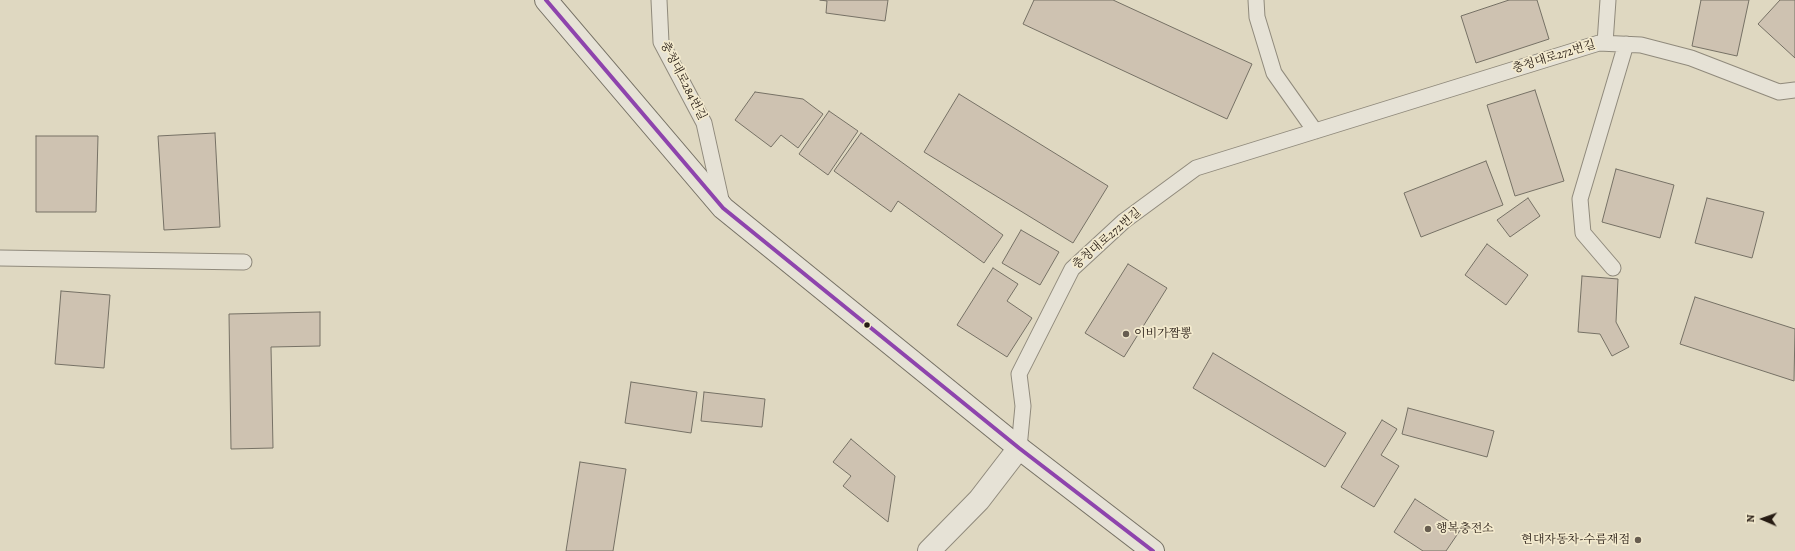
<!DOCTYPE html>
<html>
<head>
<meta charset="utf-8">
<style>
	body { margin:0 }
	#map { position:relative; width:1795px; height:551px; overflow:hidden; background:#dfd8c1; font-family:Alegreya,serif }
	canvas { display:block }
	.north { position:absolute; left:1743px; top:499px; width:40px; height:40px; -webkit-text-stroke:3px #f3eace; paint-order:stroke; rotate:272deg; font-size:11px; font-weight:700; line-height:16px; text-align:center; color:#261b13 }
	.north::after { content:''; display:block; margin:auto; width:14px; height:18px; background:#261b13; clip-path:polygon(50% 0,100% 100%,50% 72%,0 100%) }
</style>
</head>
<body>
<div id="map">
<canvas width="1795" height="551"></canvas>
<div class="north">N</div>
</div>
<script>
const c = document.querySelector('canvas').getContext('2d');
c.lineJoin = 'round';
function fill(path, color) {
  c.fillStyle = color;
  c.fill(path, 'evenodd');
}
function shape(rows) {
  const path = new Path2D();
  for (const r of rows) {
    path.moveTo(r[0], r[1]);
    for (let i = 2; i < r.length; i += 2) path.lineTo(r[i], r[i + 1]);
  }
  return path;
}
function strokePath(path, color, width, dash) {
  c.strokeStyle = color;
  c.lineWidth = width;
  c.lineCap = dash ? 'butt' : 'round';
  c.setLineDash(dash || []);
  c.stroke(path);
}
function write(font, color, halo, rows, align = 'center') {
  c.font = font + ' Alegreya,"Noto Serif KR",serif';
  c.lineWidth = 3.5;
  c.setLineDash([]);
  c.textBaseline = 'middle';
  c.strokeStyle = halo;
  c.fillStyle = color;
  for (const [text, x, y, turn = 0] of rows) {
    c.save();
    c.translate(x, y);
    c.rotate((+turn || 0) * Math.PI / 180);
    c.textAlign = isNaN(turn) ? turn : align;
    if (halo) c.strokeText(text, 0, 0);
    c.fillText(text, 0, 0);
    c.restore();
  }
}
const building = shape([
	[820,0,888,0,885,21,826,13,827,1,820,0],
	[1034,0,1113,0,1252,64,1227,119,1023,24,1034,0],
	[1509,0,1537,0,1549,39,1476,63,1461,16,1509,0],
	[1701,0,1749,0,1737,56,1692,46,1701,0],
	[1780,0,1795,0,1795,58,1758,24,1780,0],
	[1535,90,1564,181,1515,196,1487,105,1535,90],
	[755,92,803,99,823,114,798,148,781,135,771,147,735,120,755,92],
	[959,94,1108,186,1073,243,924,152,959,94],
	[829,111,858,131,828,175,799,154,829,111],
	[215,133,220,227,164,230,158,136,215,133],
	[861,133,1003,235,984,263,898,201,891,212,834,171,861,133],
	[36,136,98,136,96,212,36,212,36,136],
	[1486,161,1503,205,1421,237,1404,193,1486,161],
	[1616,169,1674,185,1660,238,1602,222,1616,169],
	[1528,198,1540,216,1510,237,1497,220,1528,198],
	[1707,198,1764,212,1752,258,1695,243,1707,198],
	[1021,230,1059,252,1040,285,1002,263,1021,230],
	[1487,244,1528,275,1506,305,1465,275,1487,244],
	[1128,264,1167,288,1124,357,1085,333,1128,264],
	[993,268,1018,284,1007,301,1032,318,1007,357,957,325,993,268],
	[1582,276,1618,279,1616,322,1629,347,1612,356,1600,334,1578,332,1582,276],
	[61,291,110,295,104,368,55,364,61,291],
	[1695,297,1795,329,1794,381,1680,344,1695,297],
	[320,312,320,346,271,347,273,448,231,449,229,314,320,312],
	[1213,353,1346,433,1325,467,1193,388,1213,353],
	[631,382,697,392,691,433,625,423,631,382],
	[704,392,765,399,762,427,701,421,704,392],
	[1408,408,1494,431,1487,457,1402,434,1408,408],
	[1382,420,1397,429,1381,455,1399,466,1374,507,1341,487,1382,420],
	[851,439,895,476,888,522,843,486,851,476,833,462,851,439],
	[580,462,626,469,613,551,566,551,580,462],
	[1415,499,1461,529,1446,551,1423,551,1394,532,1415,499]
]);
fill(building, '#cec2b1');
strokePath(building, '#767165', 1);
const service = shape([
	[659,0,661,42,704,123,722,204],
	[1256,0,1257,17,1274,73,1315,131],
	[1605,43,1608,0],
	[0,258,244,262],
	[1613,268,1583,233,1580,199,1626,44],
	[1019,448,1023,406,1019,374,1072,269,1124,221,1196,168,1599,43,1641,45,1691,58,1779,92,1795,90]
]);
const tertiary = shape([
	[929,551,979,500,1019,448]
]);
const secondary = shape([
	[546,0,723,208,1019,448,1153,551]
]);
strokePath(service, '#908a7c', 17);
strokePath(tertiary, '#908a7c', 24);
strokePath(secondary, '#767165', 24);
strokePath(service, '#e6e2d6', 15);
strokePath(tertiary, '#e6e2d6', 22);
strokePath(secondary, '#e6e2d6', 22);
strokePath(shape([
	[546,0,723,208,1019,448,1153,551]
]), '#8e44ad', 4);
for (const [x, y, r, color] of [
	[867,325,3.5,"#261b13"],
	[1126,334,4,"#675d50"],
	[1428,529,4,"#675d50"],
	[1638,540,4,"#675d50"]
]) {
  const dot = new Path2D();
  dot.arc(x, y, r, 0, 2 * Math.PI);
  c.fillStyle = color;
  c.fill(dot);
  strokePath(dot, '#f3eace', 1.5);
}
write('12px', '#261b13', '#f3eace', [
	["충청대로272번길",1554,57,-17],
	["충청대로284번길",683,81,63],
	["충청대로272번길",1107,239,-41]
]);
write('12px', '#261b13', '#f3eace', [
	["이비가짬뽕",1134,334],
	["행복충전소",1436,529],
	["현대자동차-수름재점",1630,540,"right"]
], 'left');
</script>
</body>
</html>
